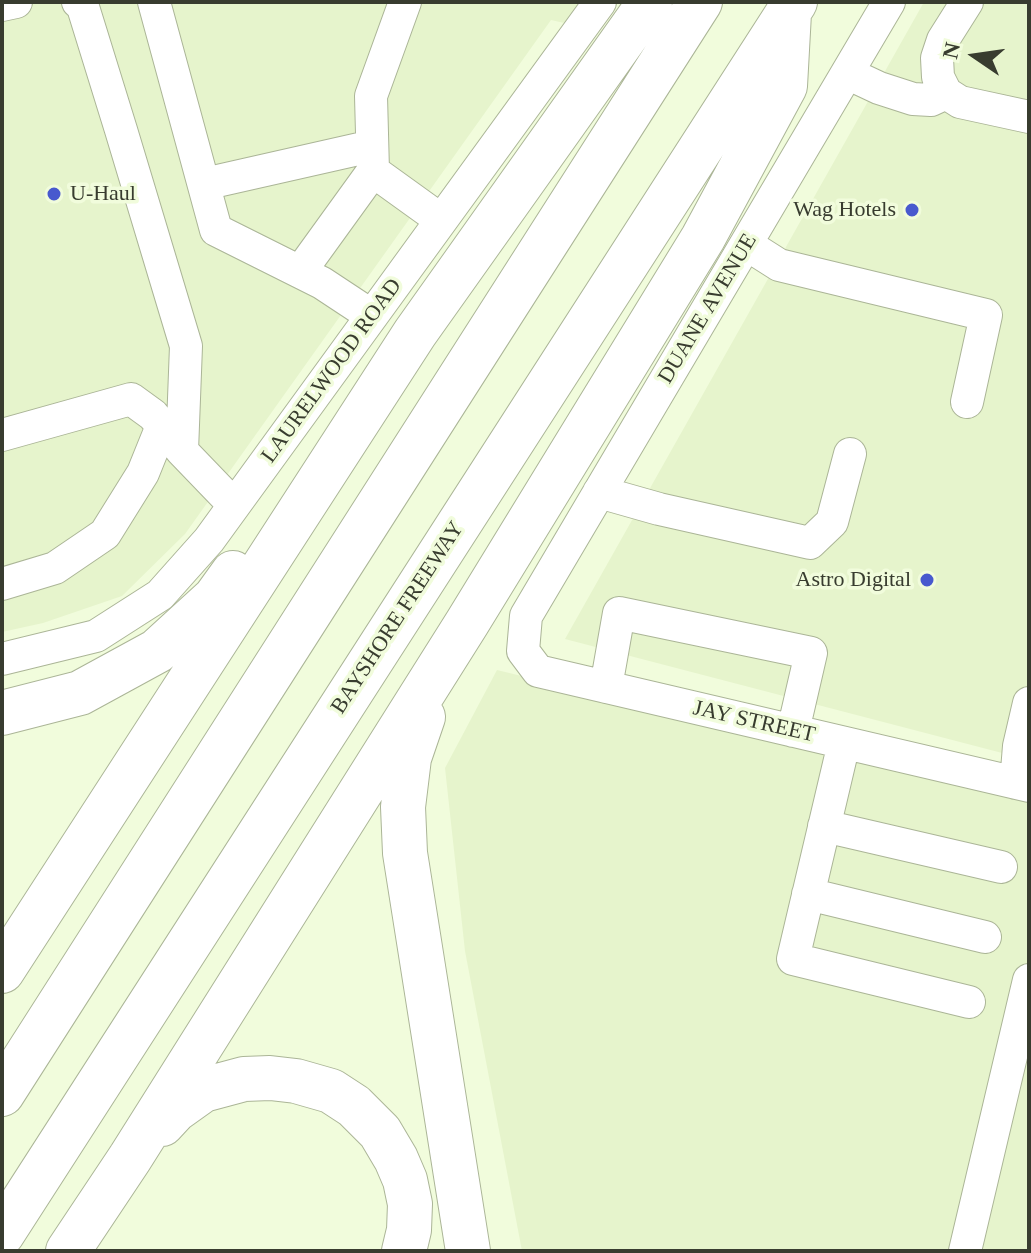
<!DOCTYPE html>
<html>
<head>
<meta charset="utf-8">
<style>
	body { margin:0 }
	#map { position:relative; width:1031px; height:1253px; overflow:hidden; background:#f1fcdc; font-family:Georgia,serif }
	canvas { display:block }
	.frame { position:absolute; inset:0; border:4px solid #383c2f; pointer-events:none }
	.north { position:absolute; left:935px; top:16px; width:80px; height:80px; -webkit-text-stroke:6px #f1fcdc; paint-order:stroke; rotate:283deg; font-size:22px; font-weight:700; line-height:32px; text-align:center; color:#383c2f }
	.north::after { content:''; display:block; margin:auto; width:28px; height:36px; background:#383c2f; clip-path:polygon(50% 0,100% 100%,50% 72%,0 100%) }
</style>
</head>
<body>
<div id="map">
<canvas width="1031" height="1253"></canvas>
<div class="frame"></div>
<div class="north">N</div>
</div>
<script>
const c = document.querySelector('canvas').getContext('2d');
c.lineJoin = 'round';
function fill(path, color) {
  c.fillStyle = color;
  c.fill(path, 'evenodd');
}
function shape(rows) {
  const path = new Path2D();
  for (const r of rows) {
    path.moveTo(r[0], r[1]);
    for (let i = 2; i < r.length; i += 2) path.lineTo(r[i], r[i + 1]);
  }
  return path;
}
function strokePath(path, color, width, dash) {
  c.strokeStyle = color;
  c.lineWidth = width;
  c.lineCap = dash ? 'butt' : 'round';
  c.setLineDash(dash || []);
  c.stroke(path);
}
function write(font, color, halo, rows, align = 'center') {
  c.font = font + ' Georgia,serif';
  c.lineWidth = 7;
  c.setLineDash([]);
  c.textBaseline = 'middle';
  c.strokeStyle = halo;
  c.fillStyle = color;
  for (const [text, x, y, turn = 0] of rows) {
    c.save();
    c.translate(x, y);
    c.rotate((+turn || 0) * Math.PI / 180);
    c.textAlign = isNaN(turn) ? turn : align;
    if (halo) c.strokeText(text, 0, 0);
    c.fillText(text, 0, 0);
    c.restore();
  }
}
fill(shape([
	[2,2,600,2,582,27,551,20,185,534,122,596,43,623,2,632],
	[924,2,1029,2,1029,760,565,639],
	[497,670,1029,800,1029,1251,522,1251,465,951,445,768]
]), '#e6f4cc');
const minor = shape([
	[78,2,82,4,121,130,186,346,182,451],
	[154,2,216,230,322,283,372,316],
	[405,2,371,96,373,171,441,220],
	[889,2,526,616,523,651,538,671,1029,786],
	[2,5,16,2],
	[847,73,879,88,913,99,931,100,946,93,938,77,937,58,943,40,967,2],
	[946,93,960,102,1029,117],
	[204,184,372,146],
	[746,244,779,265,986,315,967,402],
	[300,272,373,171],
	[2,435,131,399,153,415,182,451,234,505],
	[599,492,659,509,810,543,832,522,850,454],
	[2,584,55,568,105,534,143,473,162,426],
	[2,659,96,636,160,595,209,540,600,2],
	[606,687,619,613,811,653,793,731],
	[844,743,793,959,969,1002],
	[1016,783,1019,746,1029,703],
	[824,826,1001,867],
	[808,894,985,937],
	[965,1251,1029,980]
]);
const highway = shape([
	[2,713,80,693,157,651,215,598,233,573],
	[423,717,409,758,403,807,405,853,468,1251],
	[2,971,415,333,650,2],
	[2,1094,700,2],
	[162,1124,175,1110,203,1090,244,1079,270,1078,296,1081,331,1091,354,1106,380,1132,396,1159,405,1180,410,1204,409,1230,404,1251],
	[2,1234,795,2],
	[68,1251,130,1158,467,623,703,238,785,86,789,13]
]);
strokePath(minor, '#abb597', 34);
strokePath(highway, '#abb597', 46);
strokePath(minor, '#fff', 32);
strokePath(highway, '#fff', 44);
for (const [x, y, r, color] of [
	[54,194,8,"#4859ce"],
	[912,210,8,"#4859ce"],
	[927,580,8,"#4859ce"]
]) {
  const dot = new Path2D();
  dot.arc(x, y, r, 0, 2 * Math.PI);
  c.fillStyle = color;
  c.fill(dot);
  strokePath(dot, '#f1fcdc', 3);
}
write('22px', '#383c2f', '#f1fcdc', [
	["U-Haul",70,194,"left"],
	["Wag Hotels",896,210],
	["Astro Digital",911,580]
], 'right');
write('22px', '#383c2f', '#f1fcdc', [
	["DUANE AVENUE",708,309,-59],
	["LAURELWOOD ROAD",332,371,-54],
	["BAYSHORE FREEWAY",398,618,-57],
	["JAY STREET",754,722,13]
]);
</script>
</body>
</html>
